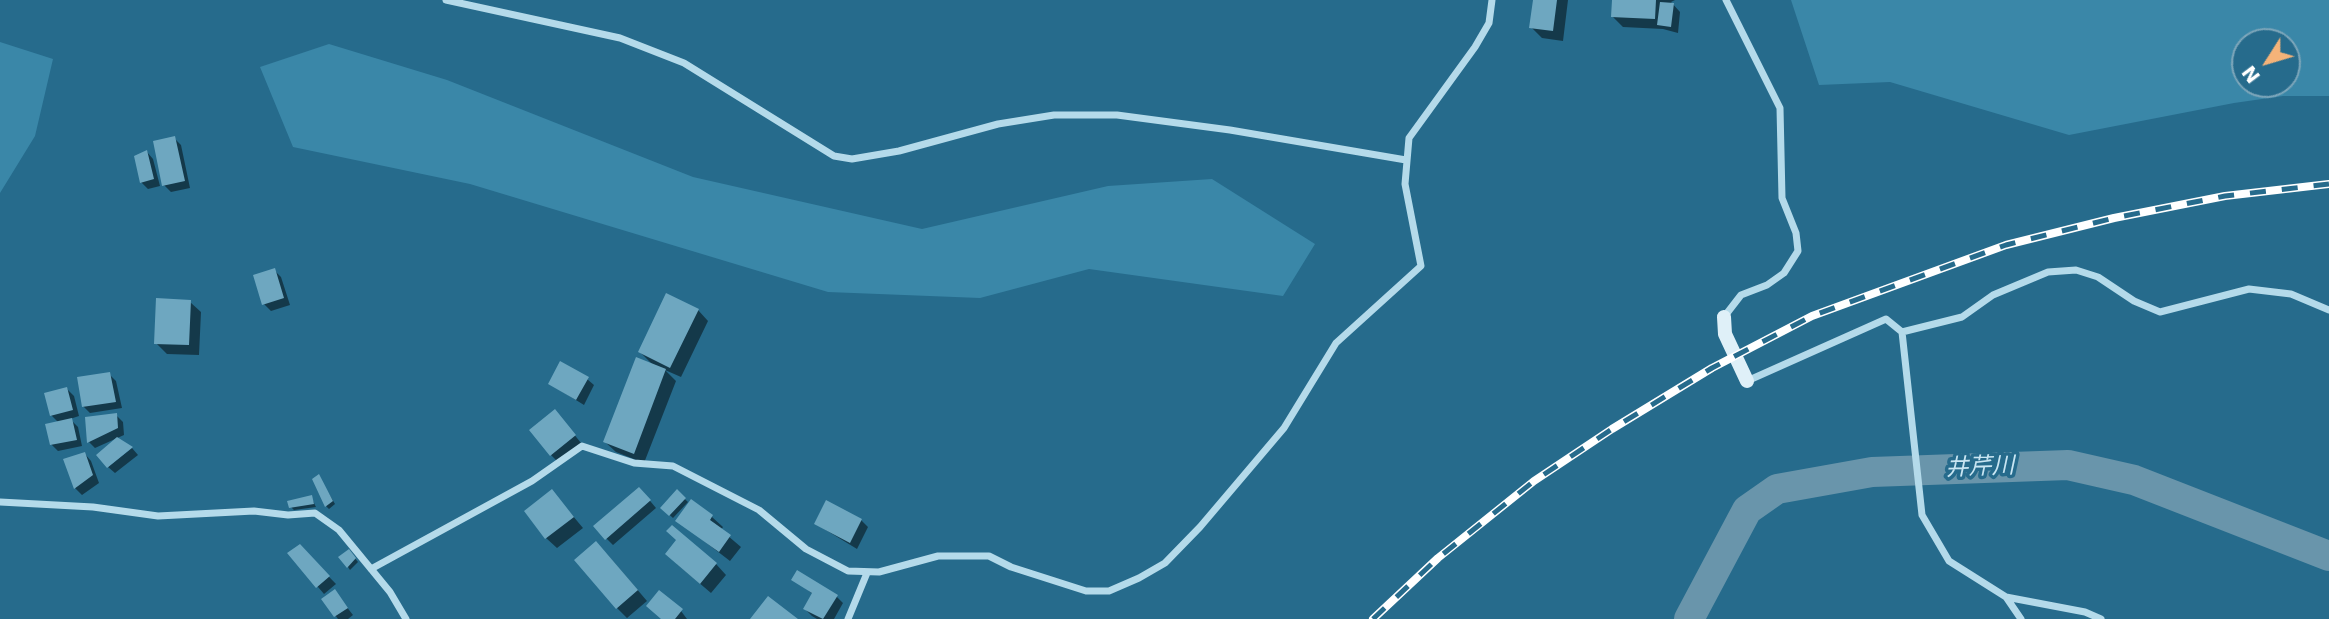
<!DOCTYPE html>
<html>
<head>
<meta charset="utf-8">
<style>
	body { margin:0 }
	#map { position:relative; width:2329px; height:619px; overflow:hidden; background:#266b8c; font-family:"DejaVu Sans",sans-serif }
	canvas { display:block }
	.north { position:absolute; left:2231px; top:28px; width:70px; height:70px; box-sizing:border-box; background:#266b8c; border:2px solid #7da6ba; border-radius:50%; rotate:233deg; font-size:19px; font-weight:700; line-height:28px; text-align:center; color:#fff }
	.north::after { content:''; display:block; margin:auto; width:24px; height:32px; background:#f4b379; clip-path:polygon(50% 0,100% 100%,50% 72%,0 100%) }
</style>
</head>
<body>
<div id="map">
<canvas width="2329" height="619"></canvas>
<div class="north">N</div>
</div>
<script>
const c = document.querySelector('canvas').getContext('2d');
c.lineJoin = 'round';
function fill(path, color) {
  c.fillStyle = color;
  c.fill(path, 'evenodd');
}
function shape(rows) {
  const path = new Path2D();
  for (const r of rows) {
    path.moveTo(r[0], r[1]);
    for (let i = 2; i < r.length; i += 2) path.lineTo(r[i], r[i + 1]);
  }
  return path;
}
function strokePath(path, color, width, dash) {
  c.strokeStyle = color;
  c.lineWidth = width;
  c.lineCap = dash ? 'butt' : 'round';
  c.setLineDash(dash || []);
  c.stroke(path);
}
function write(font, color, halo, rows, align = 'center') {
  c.font = font + ' "DejaVu Sans","Noto Sans JP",sans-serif';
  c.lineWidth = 7;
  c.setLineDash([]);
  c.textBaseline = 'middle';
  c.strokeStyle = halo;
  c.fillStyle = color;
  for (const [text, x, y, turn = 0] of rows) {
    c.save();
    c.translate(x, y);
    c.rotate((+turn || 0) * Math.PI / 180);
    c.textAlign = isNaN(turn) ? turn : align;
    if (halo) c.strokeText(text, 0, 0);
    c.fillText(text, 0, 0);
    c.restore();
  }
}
fill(shape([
	[1791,0,2329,0,2329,96,2283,96,2234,103,2069,135,1890,82,1819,85],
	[2287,42,2287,84,2245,84,2245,42],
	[0,42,53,59,35,136,0,193],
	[329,44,447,80,693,177,922,229,1108,186,1212,179,1315,244,1283,296,1089,269,980,298,828,292,470,184,293,147,260,67]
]), '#3a87a8');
fill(shape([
	[1535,0,1568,0,1563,41,1542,38,1531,27],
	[1613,0,1675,0,1671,2,1680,12,1678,33,1663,29,1623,27,1613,17],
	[174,138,181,145,190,188,171,192,164,185],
	[147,152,153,159,160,186,148,189,141,182],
	[274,270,281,277,290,305,271,311,264,304],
	[190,302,201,312,199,355,167,354,156,343],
	[698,310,708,321,681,377,665,370,676,381,644,463,616,452,605,442,654,366,640,352],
	[109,374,116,381,122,408,90,413,83,406],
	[587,379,594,385,584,405,550,384],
	[67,389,74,396,79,416,70,419,78,427,82,446,58,451,51,444,59,423,51,415],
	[116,415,123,422,124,435,95,448,89,442],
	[561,418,581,443,558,462,551,455],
	[132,448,138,455,115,473,108,467],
	[85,454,91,461,99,483,82,495,75,488,65,460],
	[319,477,335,504,329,509,326,506],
	[552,491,583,528,557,548,546,538],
	[677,492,688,502,673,518,662,508],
	[646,496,656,508,613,545,606,538],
	[311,497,316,507,294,510,291,507],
	[691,502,712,517,723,527,721,530,741,547,730,561,678,521],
	[861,520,868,527,857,549,816,524],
	[299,546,336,584,324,594,289,553],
	[349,551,358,562,350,570,348,567],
	[606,553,647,601,627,618,617,608],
	[677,564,716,564,726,575,711,593],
	[793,579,836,596,843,603,834,619,817,619,812,616,805,609,813,594],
	[335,592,353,615,348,619,338,619,324,600],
	[681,611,687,619,662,619]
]), '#0007');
strokePath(shape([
	[1689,619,1747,510,1777,489,1872,472,2068,465,2134,480,2329,556]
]), '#6995ab', 30);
fill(shape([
	[1533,0,1557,0,1553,31,1529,28],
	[1612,0,1656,0,1655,19,1611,17],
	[1660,2,1674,3,1671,27,1657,25],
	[175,136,185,181,162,186,153,141],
	[147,150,154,179,140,183,134,156],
	[275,268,284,298,262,305,253,275],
	[666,293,699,309,670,368,638,352],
	[156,298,191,300,189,345,154,344],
	[636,357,666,369,634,454,603,442],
	[560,361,589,377,576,400,548,384],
	[110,372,116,402,82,407,77,377],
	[67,387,73,410,50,416,44,393],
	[555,409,576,435,550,456,529,430],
	[117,413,118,428,87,443,85,417],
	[72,418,77,440,50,445,45,424],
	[117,437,133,447,107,468,96,455],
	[85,452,93,475,74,489,63,459],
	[319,474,333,501,325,507,312,479],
	[639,487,651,500,605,540,593,526],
	[552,489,574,517,545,539,524,511],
	[677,489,686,498,669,516,660,508],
	[312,495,314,504,289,508,287,501],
	[691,499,713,515,710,520,731,535,719,552,675,521],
	[826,500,862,519,850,543,814,524],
	[672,525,717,563,700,584,665,554,676,540,666,531],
	[596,541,638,590,616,609,574,560],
	[300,544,330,576,316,588,287,553],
	[349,549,356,558,347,568,338,557],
	[797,570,838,595,823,619,803,609,812,593,791,580],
	[335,589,348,608,334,617,321,599],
	[659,590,683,609,675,619,661,619,646,606],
	[768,596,798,619,750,619]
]), '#6ea7c0');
strokePath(shape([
	[446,0,620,38,684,63,834,156,852,159,899,151,998,124,1054,115,1117,115,1230,130,1406,160],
	[1724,317,1741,295,1767,285,1784,273,1798,251,1796,233,1782,198,1780,108,1726,0],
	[1902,332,1922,515,1949,561,2006,597,2085,612,2101,619],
	[1747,381,1886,319,1902,332,1962,317,1993,295,2048,272,2076,270,2098,277,2134,301,2160,312,2249,289,2291,294,2329,310],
	[0,502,93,507,158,516,254,511,288,515,315,513,339,530,390,592,406,619],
	[371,569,532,481,582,446,634,463,673,466,759,510,806,549,848,571,879,572,938,556,989,556,1011,567,1086,591,1109,591,1139,578,1165,563,1200,527,1284,428,1336,343,1421,266,1405,184,1409,138,1475,47,1489,23,1492,0],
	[2006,597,2021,619],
	[848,619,867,573]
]), '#b4daea', 7);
strokePath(shape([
	[1724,317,1725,334,1747,381]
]), '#dff0f8', 14);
const rail = shape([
	[1373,619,1438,558,1534,481,1612,429,1712,368,1812,316,2006,245,2114,218,2225,196,2329,184]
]);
strokePath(rail, '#fff', 8);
strokePath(rail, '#266b8c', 5, [16]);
write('italic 23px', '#c9e6f3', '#266b8c', [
	["井芹川",1980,468,-2]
]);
</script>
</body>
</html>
